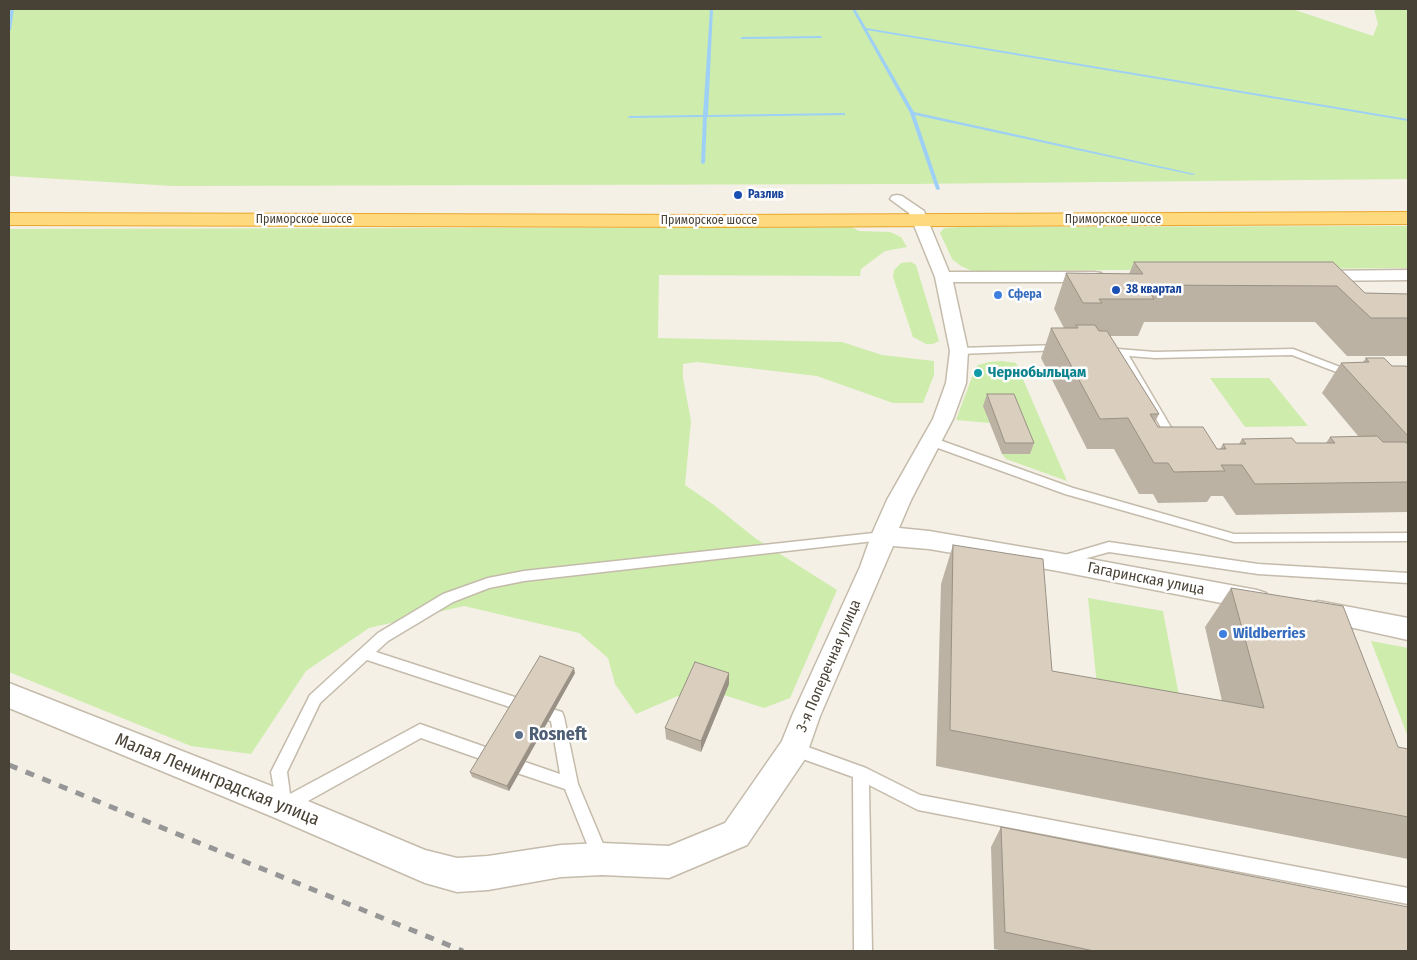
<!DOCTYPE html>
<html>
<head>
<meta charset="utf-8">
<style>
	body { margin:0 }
	#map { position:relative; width:1417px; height:960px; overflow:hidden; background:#f4f0e6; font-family:"Fira Sans Condensed",sans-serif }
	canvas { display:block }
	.frame { position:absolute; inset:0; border:10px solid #484135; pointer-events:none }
</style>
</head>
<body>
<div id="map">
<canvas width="1417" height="960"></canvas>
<div class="frame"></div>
</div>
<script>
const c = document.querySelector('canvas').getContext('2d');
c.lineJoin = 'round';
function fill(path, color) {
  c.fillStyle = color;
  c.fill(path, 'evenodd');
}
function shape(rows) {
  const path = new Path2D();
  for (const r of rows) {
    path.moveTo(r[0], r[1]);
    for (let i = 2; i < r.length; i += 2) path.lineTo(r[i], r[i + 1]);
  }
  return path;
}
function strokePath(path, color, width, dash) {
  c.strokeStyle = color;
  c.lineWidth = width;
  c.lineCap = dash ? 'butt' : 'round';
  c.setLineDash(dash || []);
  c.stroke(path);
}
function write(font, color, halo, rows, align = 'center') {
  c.font = font + ' "Fira Sans Condensed",sans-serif';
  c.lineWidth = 5;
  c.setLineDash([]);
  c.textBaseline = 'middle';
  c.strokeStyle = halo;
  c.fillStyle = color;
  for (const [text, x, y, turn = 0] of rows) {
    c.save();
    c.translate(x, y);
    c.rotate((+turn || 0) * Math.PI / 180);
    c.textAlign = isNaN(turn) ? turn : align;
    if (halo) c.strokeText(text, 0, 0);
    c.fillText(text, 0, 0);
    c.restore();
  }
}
fill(shape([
	[9,9,1292,9,1373,36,1378,24,1374,9,1408,9,1408,179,905,184,173,186,9,176],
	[1408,226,1408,268,972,271,961,266,952,259,940,233,944,228,960,227],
	[852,227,859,231,890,232,901,237,907,247,885,251,861,269,860,276,659,275,658,338,842,342,882,355,934,361,934,375,923,403,893,403,817,376,697,362,683,364,683,378,691,421,685,485,714,505,755,538,837,590,790,698,764,708,724,695,678,696,636,714,615,684,608,658,579,633,464,606,369,628,306,671,251,754,191,746,9,672,9,229],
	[911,262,916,265,939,341,933,344,926,344,913,337,893,277,894,270,901,263],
	[1001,361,1016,363,1067,481,1006,459,1002,454,1030,454,984,406,990,423,956,420,975,369,978,365,989,362],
	[1210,378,1269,378,1308,426,1245,427],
	[1088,598,1163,611,1180,701,1097,686],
	[1371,641,1408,648,1408,737]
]), '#ceecac');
fill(shape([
	[10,9,14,9,11,30,9,31,10,9],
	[710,9,713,9,708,115,844,113,845,113,845,115,707,117,705,163,703,164,701,163,703,117,629,118,628,117,630,116,703,115,710,9],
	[852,9,855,9,866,28,1408,119,1408,121,867,30,914,112,1195,174,1193,175,915,115,940,189,938,190,936,189,910,113,852,9],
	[821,36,822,38,742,39,740,38,742,37,821,36]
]), '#9ed0f6');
const service = shape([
	[1059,345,1064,348,1062,350,959,354,954,351,959,348,1059,345],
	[1105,348,1155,352,1293,349,1353,372,1355,374,1353,376,1347,376,1292,355,1155,358,1129,356,1176,436,1171,440,1166,436,1119,355,1102,353,1102,349,1105,348],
	[931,437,1073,488,1234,534,1408,533,1408,541,1234,542,1065,494,927,444,926,441,927,438,931,437],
	[883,532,887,533,889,536,887,539,883,540,524,581,489,588,453,602,388,641,376,652,521,699,523,703,521,707,516,709,367,660,320,703,287,772,290,794,420,724,491,749,493,754,491,759,486,761,421,738,290,811,284,814,278,811,271,772,310,695,378,633,443,594,488,578,524,571,883,532],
	[1109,542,1258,564,1408,573,1408,583,1258,574,1109,552,1062,565,1058,563,1056,560,1058,557,1109,542],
	[552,709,562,712,564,717,578,784,609,858,607,864,601,866,595,864,565,789,517,773,514,768,517,763,522,761,560,774,551,721,547,720,545,715,547,710,552,709],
	[794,742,866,768,920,795,1408,888,1408,904,918,810,869,785,872,951,854,951,853,777,789,754,787,749,789,744,794,742]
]);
const minor = shape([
	[897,195,902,196,924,211,949,272,1095,272,1101,273,1103,277,1101,281,1095,282,953,282,968,351,966,383,953,419,911,500,899,528,929,531,1058,553,1257,590,1266,593,1270,600,1266,607,1257,610,1058,571,929,549,893,546,820,716,805,759,747,845,669,878,602,875,561,877,488,890,457,892,425,883,273,817,9,708,9,683,284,791,425,850,457,858,488,856,561,845,602,843,669,846,725,823,782,741,792,716,860,567,871,536,887,500,933,419,946,383,950,351,935,277,909,213,890,199,892,196,897,195],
	[1408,270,1408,280,1317,281,1311,280,1309,276,1311,272,1317,271,1408,270],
	[1318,601,1408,618,1408,640,1309,618,1305,611,1309,604,1318,601]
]);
const trunk = shape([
	[1408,212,1408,224,723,227,9,225,9,213,723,215,1408,212]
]);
strokePath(service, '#c4bbab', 3);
strokePath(minor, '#c4bbab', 3);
strokePath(trunk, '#e9a72c', 2);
fill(service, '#fff');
fill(minor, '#fff');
fill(trunk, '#ffd97e');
strokePath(shape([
	[9,765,463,951]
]), '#969696', 5, [9, 9]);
fill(shape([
	[1134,262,1333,262,1365,293,1408,294,1408,356,1347,356,1315,322,1144,322,1138,336,1110,336,1159,414,1155,422,1158,427,1217,449,1220,449,1223,444,1239,444,1242,439,1296,443,1326,443,1330,437,1359,437,1322,393,1341,363,1363,362,1366,358,1392,366,1408,368,1408,511,1407,512,1236,515,1223,496,1211,496,1207,502,1158,503,1153,494,1139,494,1114,449,1087,449,1041,358,1051,328,1064,328,1054,309,1066,273,1129,274],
	[987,394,1034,443,1030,454,1002,454,983,406],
	[953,545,1052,671,1222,701,1205,627,1231,588,1398,747,1408,749,1408,859,936,766,941,584],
	[575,673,509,791,472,777,470,772],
	[729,684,701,752,666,739,665,728],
	[1001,827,1408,951,1004,951,994,949,991,847]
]), '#bbb2a3');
fill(shape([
	[574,668,575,673,509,791,507,786],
	[729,673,729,684,701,752,701,741]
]), '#999185');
const building = shape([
	[1134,262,1333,262,1365,293,1408,294,1408,318,1371,318,1337,286,1145,285,1154,299,1099,299,1102,303,1083,303,1066,273,1143,274,1134,262],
	[1076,325,1095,325,1099,331,1107,331,1159,414,1150,414,1158,427,1203,427,1217,449,1226,449,1223,444,1246,444,1242,439,1292,438,1296,443,1335,443,1330,437,1377,436,1383,442,1405,442,1408,444,1408,482,1255,484,1242,465,1221,465,1225,471,1174,472,1168,463,1154,463,1128,418,1100,419,1051,328,1078,328,1076,325],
	[1366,358,1384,358,1392,366,1406,366,1408,368,1408,436,1341,363,1369,362,1366,358],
	[987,394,1014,394,1034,443,1005,443,987,394],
	[953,545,1043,559,1052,671,1264,708,1231,588,1343,606,1398,747,1408,749,1408,817,950,730,953,545],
	[540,656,574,668,507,786,470,772,540,656],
	[695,662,729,673,701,741,665,728,695,662],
	[1001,827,1408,907,1408,951,1094,951,1005,932,1001,827]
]);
fill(building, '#dacfbe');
strokePath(building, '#999185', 1);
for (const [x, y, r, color] of [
	[738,195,5,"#1a4fb4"],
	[1116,290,5,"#1a4fb4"],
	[998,295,5,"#3f7fe0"],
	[978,373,5,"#0f9aa8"],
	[1223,634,5,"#3f7fe0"],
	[519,735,5,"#5c6f8a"]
]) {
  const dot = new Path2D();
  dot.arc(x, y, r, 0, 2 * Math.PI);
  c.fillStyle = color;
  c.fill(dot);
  strokePath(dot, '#fff', 2);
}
write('bold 12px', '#164399', '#fff', [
	["Разлив",748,195],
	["38 квартал",1126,290]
], 'left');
write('12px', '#484135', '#fff', [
	["Приморское шоссе",304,220],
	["Приморское шоссе",1113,220],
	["Приморское шоссе",709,221]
]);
write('bold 12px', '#366cbe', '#fff', [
	["Сфера",1008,295]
], 'left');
write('bold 15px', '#0d838f', '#fff', [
	["Чернобыльцам",988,373]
], 'left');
write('15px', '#484135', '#fff', [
	["Гагаринская улица",1146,579,11],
	["3-я Поперечная улица",829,666,-67]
]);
write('bold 15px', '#366cbe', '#fff', [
	["Wildberries",1233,634]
], 'left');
write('bold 18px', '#4e5e75', '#fff', [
	["Rosneft",529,735]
], 'left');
write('18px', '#484135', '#fff', [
	["Малая Ленинградская улица",217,780,22]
]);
</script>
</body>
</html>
